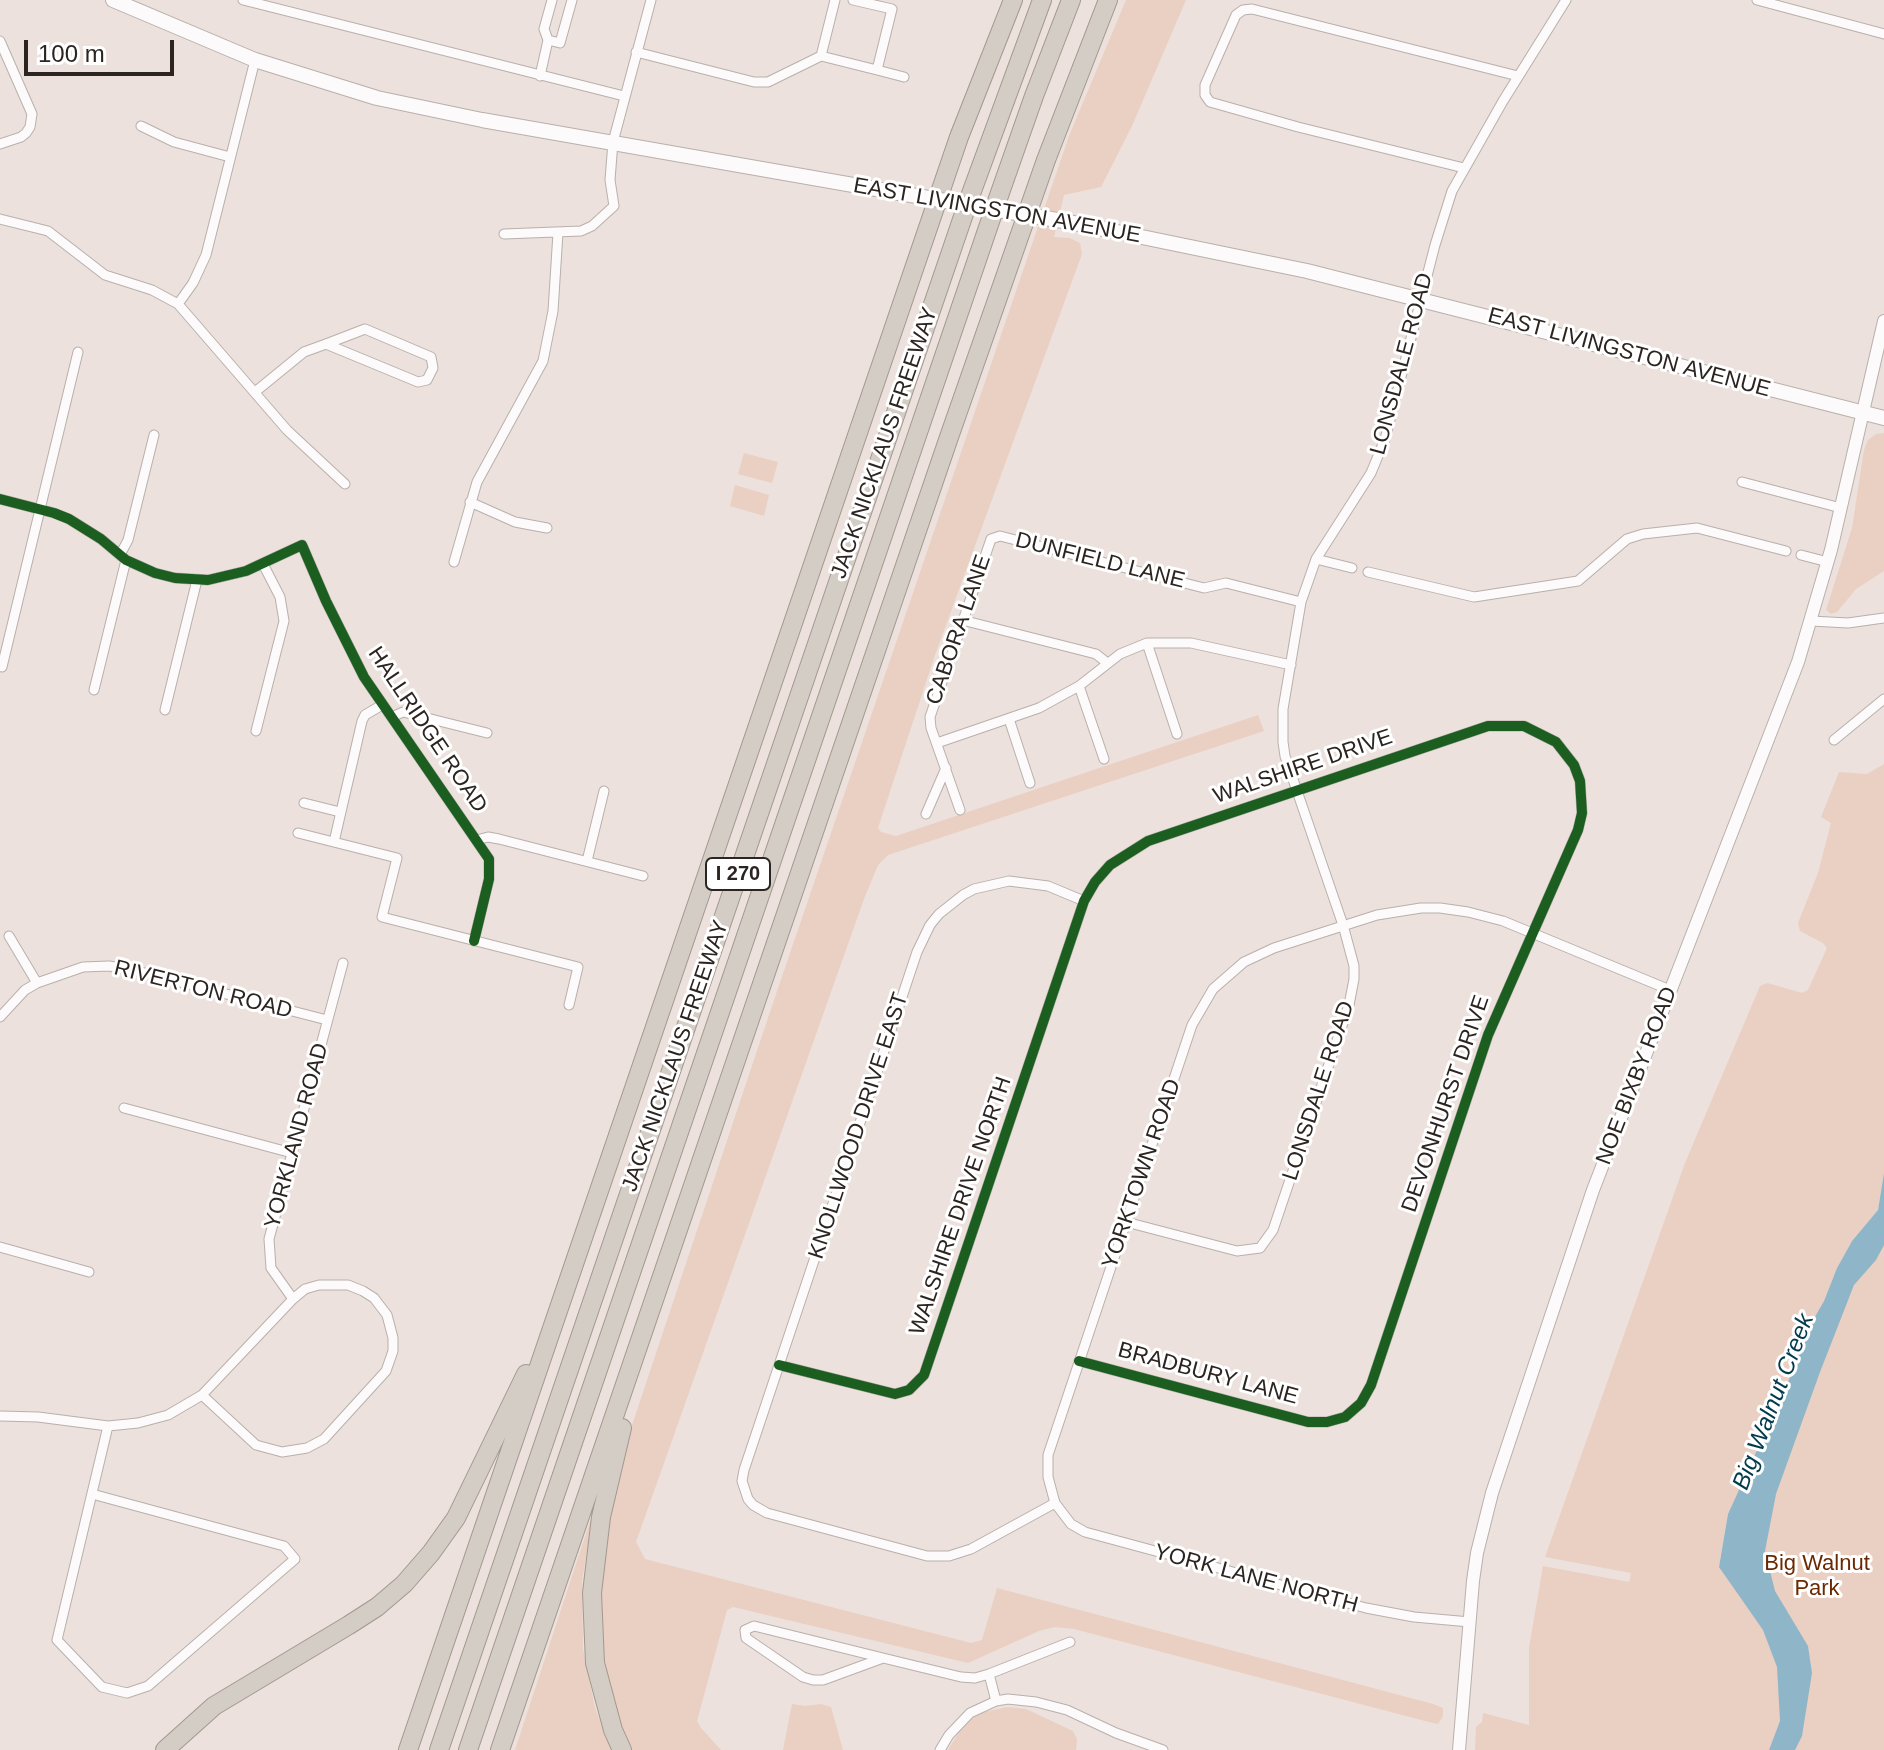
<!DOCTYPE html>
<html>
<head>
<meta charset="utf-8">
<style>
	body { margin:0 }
	#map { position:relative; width:1884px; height:1750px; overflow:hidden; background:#ece1dc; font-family:Helvetica,sans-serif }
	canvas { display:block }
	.scale { position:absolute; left:24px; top:40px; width:150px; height:36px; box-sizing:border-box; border:4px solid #2c2421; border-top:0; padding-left:10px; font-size:24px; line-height:28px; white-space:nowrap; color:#2c2421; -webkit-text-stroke:6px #fff; paint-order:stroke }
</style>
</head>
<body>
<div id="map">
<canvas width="1884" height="1750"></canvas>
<div class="scale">100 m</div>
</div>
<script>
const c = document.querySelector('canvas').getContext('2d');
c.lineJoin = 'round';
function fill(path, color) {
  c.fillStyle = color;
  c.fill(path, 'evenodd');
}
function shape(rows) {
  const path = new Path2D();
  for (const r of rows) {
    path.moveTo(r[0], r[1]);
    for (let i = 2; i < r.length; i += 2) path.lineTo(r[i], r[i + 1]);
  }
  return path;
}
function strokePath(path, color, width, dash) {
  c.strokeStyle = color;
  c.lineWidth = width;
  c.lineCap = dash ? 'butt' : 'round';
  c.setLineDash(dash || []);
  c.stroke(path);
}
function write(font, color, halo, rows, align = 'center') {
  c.font = font + ' Helvetica,sans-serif';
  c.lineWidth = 6;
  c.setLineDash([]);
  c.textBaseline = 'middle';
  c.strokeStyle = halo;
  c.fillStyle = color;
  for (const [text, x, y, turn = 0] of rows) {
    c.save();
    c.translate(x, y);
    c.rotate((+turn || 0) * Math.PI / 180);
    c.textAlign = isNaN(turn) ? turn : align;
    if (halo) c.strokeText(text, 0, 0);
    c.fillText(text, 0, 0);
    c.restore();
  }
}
fill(shape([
	[1126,0,1186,0,1132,126,1101,187,1064,195,1054,237,1070,238,1080,243,1082,254,935,655,878,828,881,832,896,836,1258,715,1264,731,888,855,878,865,864,899,636,1542,645,1559,971,1643,982,1640,997,1588,1433,1704,1443,1708,1443,1716,1438,1724,1429,1722,1074,1629,1055,1627,1039,1631,968,1663,733,1607,727,1610,697,1721,701,1728,721,1750,625,1750,592,1615,619,1464,774,1000,1069,136],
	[1884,433,1884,571,1856,589,1837,612,1831,614,1826,610,1852,528,1864,450,1868,440,1876,434],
	[744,453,778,462,772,483,738,474],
	[735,485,769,495,764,516,730,506],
	[1884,764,1884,1173,1878,1210,1852,1241,1837,1268,1824,1301,1809,1327,1791,1375,1728,1514,1719,1567,1762,1490,1884,1219,1884,1750,1776,1750,1775,1736,1769,1750,1475,1750,1476,1727,1482,1722,1483,1713,1529,1725,1529,1648,1543,1566,1629,1582,1631,1573,1545,1557,1685,1163,1760,986,1767,983,1802,993,1808,990,1827,948,1823,943,1800,931,1798,923,1818,873,1831,823,1821,817,1839,772,1867,774],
	[594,1509,582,1581,583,1649,595,1708,611,1750,515,1750],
	[792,1704,805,1706,821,1704,831,1707,843,1750,783,1750],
	[1007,1707,1026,1709,1073,1731,1077,1739,1076,1750,948,1750,964,1724,980,1713]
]), '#eacfc3');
fill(shape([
	[1884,1173,1884,1245,1876,1260,1854,1285,1820,1372,1776,1494,1765,1551,1775,1591,1808,1646,1812,1673,1802,1736,1795,1750,1769,1750,1780,1721,1777,1667,1763,1630,1719,1567,1728,1514,1791,1375,1809,1327,1824,1301,1837,1268,1852,1241,1878,1210]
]), '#8eb6c8');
const minor = shape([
	[243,0,624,96],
	[1757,0,1884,34],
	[548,40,560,43,572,0],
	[0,41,32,114,30,127,26,133,21,137,0,144],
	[636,52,754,82,768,82,821,56,877,70,892,9,853,0],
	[821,56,835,0],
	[877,70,904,77],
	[540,76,548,40,544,29,552,0],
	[141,126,174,142,230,157],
	[1464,168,1298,127,1210,102,1205,95,1205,85,1236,15,1243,10,1252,9,1518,76],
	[0,219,48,231,105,275,152,290,178,304,287,430,345,484],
	[504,234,581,231,592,226,614,206,610,180,613,142,651,0],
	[178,304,193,283,206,255,255,60],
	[255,392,304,352,326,344,365,329,431,357,433,368,427,380,418,382,326,344],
	[1742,482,1841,508],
	[0,499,54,513,69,519,101,539,126,560,155,573,175,578,208,580,246,571,302,545,326,601,364,677,489,859,489,879,474,941],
	[470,502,515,522,547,528],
	[120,555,128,540,154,435],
	[1801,555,1828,562],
	[1316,559,1352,568],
	[454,562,477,482,543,361,553,311,558,233],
	[1368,572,1474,597,1578,581,1627,539,1643,534,1697,528,1786,551],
	[962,620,1096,654,1106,662],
	[1811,621,1848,623,1884,618],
	[1147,643,1177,734],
	[2,667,78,352],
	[1079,686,1104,759],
	[94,690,126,560],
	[165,710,197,580],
	[392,717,403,712,487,733],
	[1009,719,1030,783],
	[256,731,284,621,280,597,263,564],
	[1834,740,1884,699],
	[937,743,1039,708,1079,686,1120,654,1147,643,1191,643,1291,665],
	[304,803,340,812],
	[960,810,931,728,930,717,991,539,1000,536,1204,588,1226,583,1301,602],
	[926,814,946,768],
	[298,833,397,858,382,917,578,967,569,1005],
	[477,840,488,837,499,839,643,876],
	[334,842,362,721,365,715,382,705],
	[587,861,604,791],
	[9,936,37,983],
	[0,1017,25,990,37,983,83,967,109,966,133,970,327,1020],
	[124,1108,292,1153],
	[1126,1222,1237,1251,1260,1248,1273,1230,1349,1005,1354,979,1354,966,1343,925,1285,756,1283,742,1283,709,1301,602,1316,559,1371,473,1385,439,1435,245,1452,191,1503,101,1566,0],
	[0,1247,89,1272],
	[293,1299,271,1268,269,1239,343,963],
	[779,1365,895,1394,909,1390,924,1375,1084,901,1095,882,1110,865,1148,841,1488,726,1524,726,1556,742,1574,765,1580,781,1582,813,1578,830,1488,1035,1371,1385,1361,1403,1345,1417,1327,1422,1308,1422,1079,1361],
	[0,1416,38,1417,108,1426,138,1423,168,1415,202,1395,293,1299,305,1289,319,1285,348,1285,363,1291,374,1298,387,1315,393,1338,393,1351,386,1371,324,1439,307,1448,282,1452,256,1445,202,1395],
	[92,1494,284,1546,295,1559,148,1686,127,1693,102,1687,57,1640,108,1426],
	[1055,1503,971,1549,949,1556,927,1556,767,1513,753,1505,748,1499,742,1481,744,1470,917,952,930,925,939,914,963,895,974,889,1009,881,1048,886,1084,901],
	[1470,1622,1414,1617,1366,1608,1085,1532,1071,1524,1055,1503,1048,1477,1048,1455,1192,1025,1213,989,1244,962,1274,948,1377,915,1421,908,1440,908,1468,912,1503,921,1670,990],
	[883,1658,754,1626,745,1630,746,1638,803,1677,813,1680,823,1680,883,1658,961,1677,975,1678,989,1674,996,1701],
	[989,1674,1070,1642],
	[940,1750,949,1735,970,1713,996,1701,1008,1699,1036,1702,1067,1710,1116,1733,1163,1750]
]);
const tertiary = shape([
	[1459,1750,1473,1581,1477,1553,1492,1493,1593,1190,1798,662,1831,550,1884,321]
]);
const secondary = shape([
	[113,0,255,60,377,98,482,120,893,192],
	[1069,222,1307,271,1884,418]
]);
const motorway = shape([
	[622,1428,601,1517,592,1593,595,1663,613,1730,622,1750],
	[165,1750,214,1706,349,1625,377,1607,404,1584,431,1553,456,1518,526,1374],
	[408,1750,959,137,1013,0],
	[439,1750,968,202,1042,0],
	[468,1750,995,207,1034,96,1071,0],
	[500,1750,948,440,1046,160,1108,0]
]);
strokePath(minor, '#b8b0ac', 11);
strokePath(tertiary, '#b8b0ac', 14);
strokePath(secondary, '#b8b0ac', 16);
strokePath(motorway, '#a3988e', 20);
strokePath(minor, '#fcfafa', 9);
strokePath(tertiary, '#fcfafa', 12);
strokePath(secondary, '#fcfafa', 14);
strokePath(motorway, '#d3cdc5', 18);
const secondaryBridge = shape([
	[893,192,1069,222]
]);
strokePath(secondaryBridge, '#b8b0ac', 16, []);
strokePath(secondaryBridge, '#fcfafa', 14);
strokePath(shape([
	[0,499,54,513,69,519,101,539,126,560,155,573,175,578,208,580,246,571,302,545,326,601,364,677,489,859,489,879,474,941],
	[779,1365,895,1394,909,1390,924,1375,1084,901,1095,882,1110,865,1148,841,1488,726,1524,726,1556,742,1574,765,1580,781,1582,813,1578,830,1488,1035,1371,1385,1361,1403,1345,1417,1327,1422,1308,1422,1079,1361]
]), '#1b5e20', 10);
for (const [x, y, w] of [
	[738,874,64]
]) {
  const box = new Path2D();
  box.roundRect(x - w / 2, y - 16, w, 32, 6);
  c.fillStyle = '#fff';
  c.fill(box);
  strokePath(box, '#2c2421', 2);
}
write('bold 20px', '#2c2421', null, [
	["I 270",738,874]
]);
write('22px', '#2c2421', '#fff', [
	["EAST LIVINGSTON AVENUE",997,211,10],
	["EAST LIVINGSTON AVENUE",1629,353,15],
	["LONSDALE ROAD",1402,364,-75],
	["JACK NICKLAUS FREEWAY",885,443,-71],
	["DUNFIELD LANE",1100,561,14],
	["CABORA LANE",959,630,-71],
	["HALLRIDGE ROAD",427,730,56],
	["WALSHIRE DRIVE",1303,767,-19],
	["RIVERTON ROAD",203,990,14],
	["JACK NICKLAUS FREEWAY",676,1056,-71],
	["NOE BIXBY ROAD",1637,1076,-69],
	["LONSDALE ROAD",1319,1091,-72],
	["DEVONHURST DRIVE",1446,1104,-71],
	["KNOLLWOOD DRIVE EAST",859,1126,-72],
	["YORKLAND ROAD",297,1136,-75],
	["YORKTOWN ROAD",1142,1174,-71],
	["WALSHIRE DRIVE NORTH",961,1206,-71],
	["BRADBURY LANE",1208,1374,15],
	["YORK LANE NORTH",1256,1579,15]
]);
write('22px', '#6b2901', '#fff', [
	["Big Walnut",1817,1564],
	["Park",1817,1589]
]);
write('italic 24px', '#003b4e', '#fff', [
	["Big Walnut Creek",1774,1402,-69]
]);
</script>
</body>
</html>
